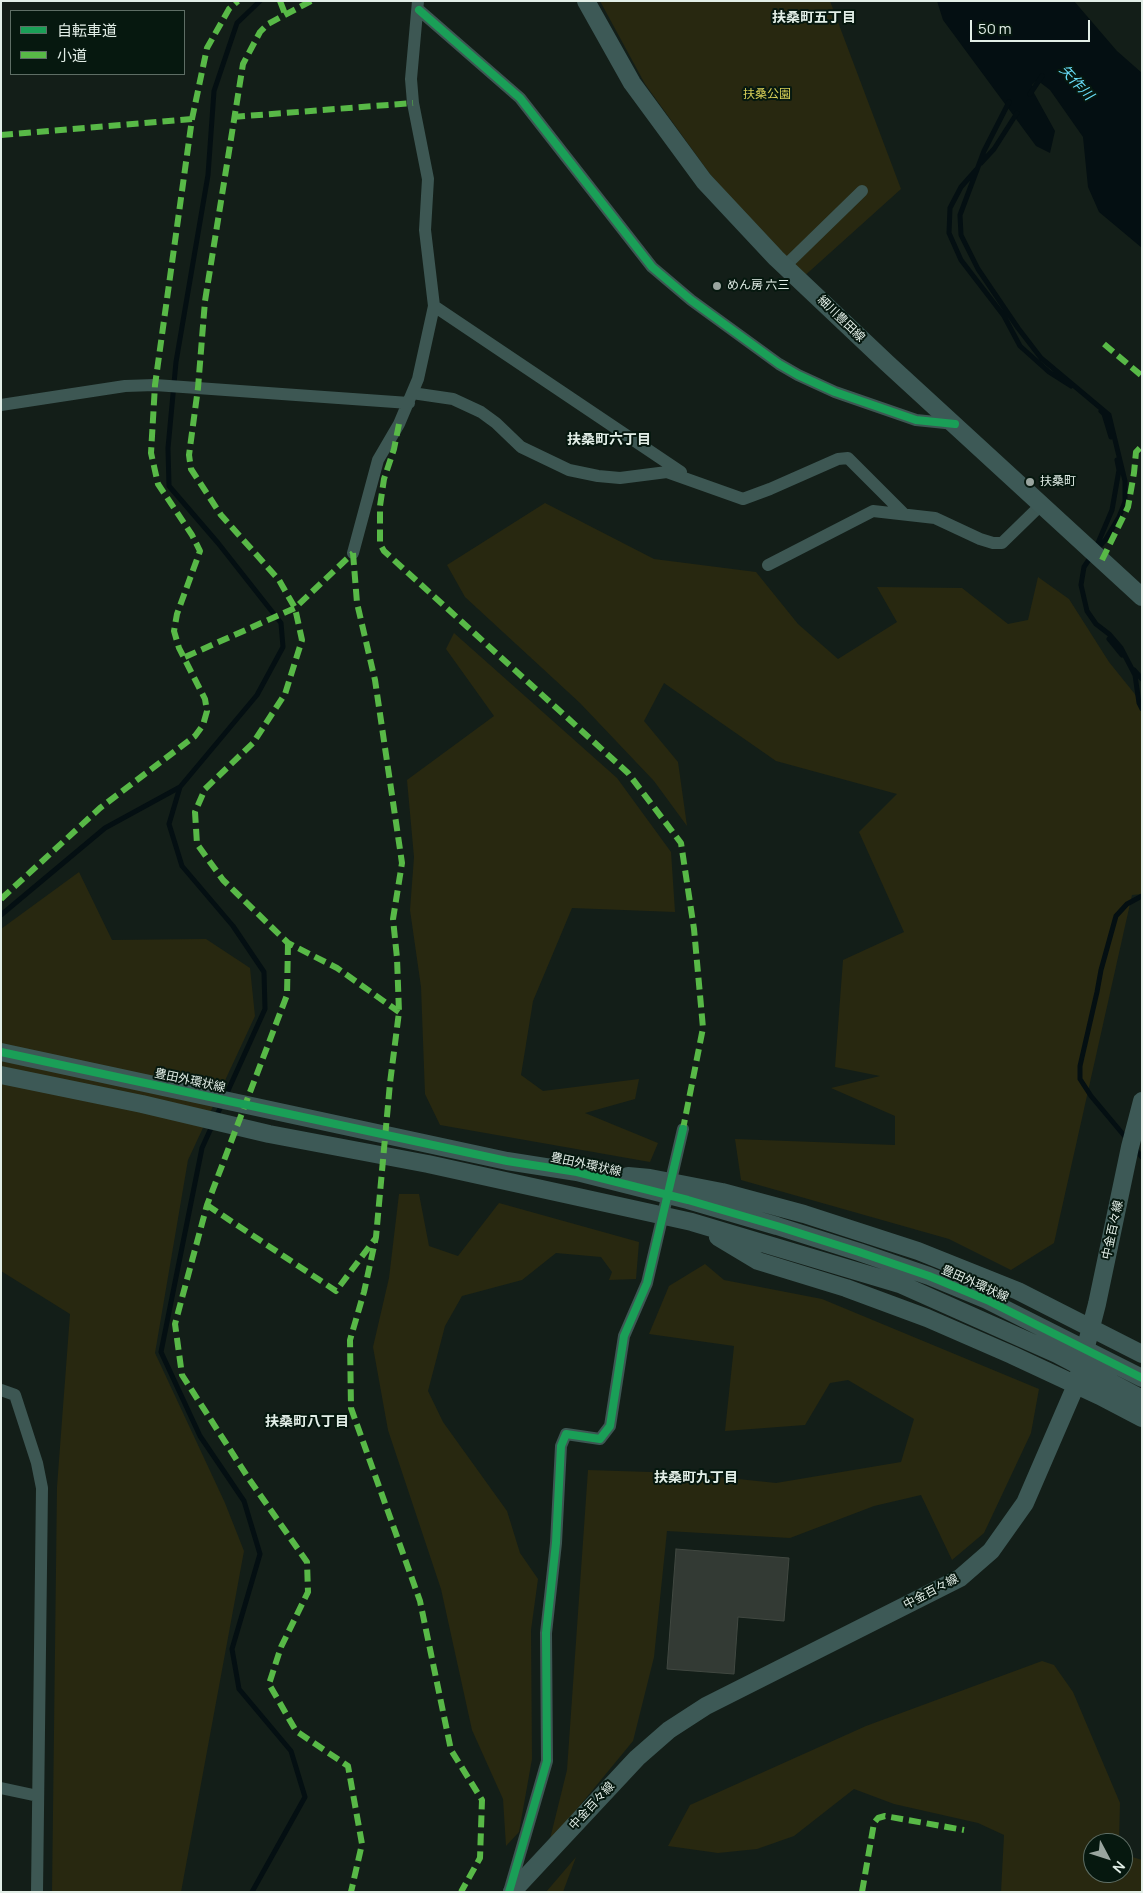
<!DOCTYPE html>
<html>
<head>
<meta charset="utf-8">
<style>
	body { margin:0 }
	#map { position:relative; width:1143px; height:1893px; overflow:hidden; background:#131e18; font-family:Manrope,"Noto Sans JP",sans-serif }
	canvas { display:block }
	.frame { position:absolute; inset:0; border:2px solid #e2eee7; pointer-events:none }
	.legend { position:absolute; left:10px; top:10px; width:175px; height:65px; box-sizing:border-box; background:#06180f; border:1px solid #5e6e65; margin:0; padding:6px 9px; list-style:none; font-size:15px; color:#e2eee7 }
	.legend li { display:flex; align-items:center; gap:10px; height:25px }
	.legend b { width:25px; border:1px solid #5e6e65 }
	.north { position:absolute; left:1083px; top:1833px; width:50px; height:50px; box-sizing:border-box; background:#06180f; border:1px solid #5e6e65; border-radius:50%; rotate:130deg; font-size:14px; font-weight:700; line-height:20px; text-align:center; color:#e2eee7 }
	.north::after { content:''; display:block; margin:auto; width:18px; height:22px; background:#9aa59f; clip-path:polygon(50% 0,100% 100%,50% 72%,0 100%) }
	.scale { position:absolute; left:970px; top:20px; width:120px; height:22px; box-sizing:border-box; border:2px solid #e2eee7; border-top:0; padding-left:6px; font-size:15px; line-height:18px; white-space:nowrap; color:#e2eee7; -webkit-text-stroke:4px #06180f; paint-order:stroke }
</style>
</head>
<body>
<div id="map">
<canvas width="1143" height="1893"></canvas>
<div class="frame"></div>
<ul class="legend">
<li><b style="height:6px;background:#1a9f57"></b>自転車道</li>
<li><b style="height:6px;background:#58b947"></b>小道</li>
</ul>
<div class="north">N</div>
<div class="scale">50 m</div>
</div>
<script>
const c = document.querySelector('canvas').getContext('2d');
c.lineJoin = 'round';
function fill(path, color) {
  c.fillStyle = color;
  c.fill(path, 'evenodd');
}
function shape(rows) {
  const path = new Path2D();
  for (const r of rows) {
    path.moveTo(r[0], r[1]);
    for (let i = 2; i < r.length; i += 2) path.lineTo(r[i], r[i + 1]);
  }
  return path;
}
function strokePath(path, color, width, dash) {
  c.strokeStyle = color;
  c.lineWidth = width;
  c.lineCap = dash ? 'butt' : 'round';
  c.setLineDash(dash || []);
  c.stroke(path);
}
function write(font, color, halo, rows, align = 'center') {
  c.font = font + ' Manrope,"Noto Sans JP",sans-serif';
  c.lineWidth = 4;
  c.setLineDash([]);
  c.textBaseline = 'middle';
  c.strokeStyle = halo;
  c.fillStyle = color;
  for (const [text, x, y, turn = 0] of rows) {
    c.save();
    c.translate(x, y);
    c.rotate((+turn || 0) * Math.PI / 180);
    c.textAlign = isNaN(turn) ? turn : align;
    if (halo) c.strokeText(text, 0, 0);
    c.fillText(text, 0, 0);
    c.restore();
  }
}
fill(shape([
	[600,1,830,1,901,189,801,279,710,174,645,84],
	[545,503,654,559,756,572,798,624,838,659,897,622,877,587,962,588,1008,624,1028,620,1038,577,1069,599,1109,662,1142,703,1142,894,1132,895,1054,1243,1011,1270,949,1239,741,1180,735,1139,895,1145,895,1116,831,1088,880,1076,835,1067,843,960,904,932,859,832,897,794,776,761,664,683,644,721,678,762,687,826,654,781,580,703,465,597,447,565],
	[454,633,617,778,671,852,675,912,572,908,533,1001,521,1075,543,1091,639,1079,635,1099,585,1113,658,1143,650,1162,440,1125,425,1094,421,987,410,910,414,857,407,780,494,716,446,649],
	[79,872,112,940,206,939,250,968,255,1016,188,1160,155,1353,225,1503,244,1551,181,1892,52,1892,57,1487,70,1314,1,1271,1,929],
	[399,1194,419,1194,429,1246,458,1256,499,1203,639,1242,636,1279,609,1280,612,1272,601,1257,556,1253,522,1280,462,1296,445,1326,428,1391,443,1422,507,1511,520,1553,538,1579,531,1630,532,1759,519,1832,506,1846,503,1799,472,1730,441,1589,388,1430,373,1347,389,1278],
	[705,1264,724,1280,822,1299,1039,1389,1031,1433,984,1533,952,1560,921,1495,874,1506,790,1538,667,1531,654,1657,633,1741,549,1843,567,1770,588,1470,681,1473,776,1483,901,1462,914,1419,848,1380,830,1383,805,1425,725,1431,734,1346,649,1334,669,1286],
	[1042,1661,1054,1665,1073,1692,1120,1803,1119,1843,1093,1843,1093,1873,1123,1873,1123,1854,1142,1860,1142,1892,1001,1892,1004,1835,978,1823,894,1804,854,1789,794,1836,757,1849,718,1853,668,1846,690,1805,866,1726],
	[576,1857,563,1892,546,1892]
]), '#282810');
fill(shape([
	[937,1,1074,1,1117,51,1142,73,1142,248,1099,212,1088,187,1083,137,1050,90,1037,80,1032,85,1034,93,1055,131,1050,153,1036,146,943,20]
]), '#040f12');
strokePath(shape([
	[1030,94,1042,76],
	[1009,102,984,151,960,215,961,235,978,269,1018,328,1041,358,1109,415,1125,481,1125,502,1119,517,1106,539,1090,558,1084,567,1081,585,1087,611,1096,624,1109,634,1121,648,1135,675,1139,703,1142,709],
	[981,163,994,149,1017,113],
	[976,170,961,187,950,208,949,233,961,260,1004,316,1020,346,1049,372,1071,386],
	[1101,411,1104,414,1111,437],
	[1095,550,1112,510,1119,470,1117,460],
	[1109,639,1122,655],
	[1134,670,1142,679],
	[1,915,105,828,180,787],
	[1127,1139,1091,1096,1080,1079,1080,1066,1097,992,1101,970,1116,916,1127,904,1142,896],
	[1134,1148,1142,1157],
	[252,1892,305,1797,291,1751,239,1689,232,1649,260,1554,244,1501,200,1436,161,1352,202,1148,265,1009,264,972,233,926,182,866,169,824,180,787,257,695,283,647,281,623,218,543,169,486,168,448,176,362,208,175,214,91,237,23,260,1]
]), '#040f12', 5);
const building = shape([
	[676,1549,789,1558,784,1621,738,1617,734,1674,667,1669,676,1549]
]);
fill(building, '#333a34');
strokePath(building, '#414841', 1);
strokePath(shape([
	[419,10,520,98,652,267,691,300,779,364,798,375,835,392,916,420,955,424],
	[785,266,862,191],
	[434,306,681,472],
	[412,393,453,399,481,412,496,423,521,447,569,470,598,476,620,478,667,472,743,499,770,489,838,459,848,458,904,514],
	[1,405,125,386,155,385,409,403],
	[353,553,378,460,399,424,418,379,434,306,425,230,428,179,413,103,411,79,418,1],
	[768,565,873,511,935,518,980,539,993,543,1002,543,1042,504],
	[1,1390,15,1395,37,1463,42,1488,37,1892],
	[1,1788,38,1796],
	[509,1892,547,1761,546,1633,556,1543,561,1446,566,1434,600,1439,610,1426,624,1336,647,1283,683,1129]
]), '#3d5753', 12);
strokePath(shape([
	[586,1,632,83,704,181,776,258,887,363,1142,597],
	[1,1052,507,1161,577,1172,688,1200,777,1226,859,1252,929,1276,987,1300,1142,1378],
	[1,1075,142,1104,269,1134,428,1164,692,1222,900,1284,1057,1354,1142,1399],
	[628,1176,650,1178,722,1192,804,1214,918,1251,1018,1291,1142,1354],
	[718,1237,758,1261,846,1288,927,1318,1012,1355,1100,1396,1142,1418],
	[512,1892,637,1758,669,1730,706,1706,960,1578,991,1551,1025,1503,1076,1385,1097,1304,1130,1147,1142,1101]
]), '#3d5956', 18);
strokePath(shape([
	[280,1,285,14],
	[311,1,268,24,260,32,243,64,205,301,198,388,189,455,191,469,221,515,279,580,295,608,302,640,285,694,253,743,205,789,195,812,197,844,223,880,288,943,337,968,399,1012],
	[233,117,413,103],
	[1,135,192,119],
	[1104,344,1142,376],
	[399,424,394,449,384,479,380,506,380,544,384,551,628,773,681,843,694,929,703,1028,683,1129],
	[353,553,357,603,375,680,402,863,393,919,397,958,399,1012,390,1083,376,1237,364,1292,350,1340,351,1408,420,1601,451,1750,482,1800,480,1858,461,1892],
	[1102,560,1128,507,1134,473,1136,452,1142,446],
	[185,657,295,608,353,553],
	[1,899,100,808,195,736,203,725,207,711,205,699,179,648,174,631,177,614,200,551,192,535,158,484,151,453,155,385,192,119,207,48,229,9,238,1],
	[288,943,287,995,207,1205,175,1324,182,1375,249,1479,307,1562,308,1592,281,1647,269,1684,296,1731,348,1766,362,1844,351,1892],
	[207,1205,336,1291,375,1239],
	[862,1892,874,1823,878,1818,885,1816,964,1830]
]), '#58b947', 6, [12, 6]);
strokePath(shape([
	[419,10,520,98,652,267,691,300,779,364,798,375,835,392,916,420,955,424],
	[1,1052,507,1161,577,1172,688,1200,777,1226,859,1252,929,1276,987,1300,1142,1378],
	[509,1892,547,1761,546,1633,556,1543,561,1446,566,1434,600,1439,610,1426,624,1336,647,1283,683,1129]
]), '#1a9f57', 8);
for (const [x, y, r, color] of [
	[717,286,5,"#9aa59f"],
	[1030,482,5,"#9aa59f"]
]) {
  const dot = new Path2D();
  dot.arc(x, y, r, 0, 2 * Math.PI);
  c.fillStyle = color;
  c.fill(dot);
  strokePath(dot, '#06180f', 2);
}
write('12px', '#d9d058', '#06180f', [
	["扶桑公園",767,95]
]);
write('12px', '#e2eee7', '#06180f', [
	["めん房 六三",727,286],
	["扶桑町",1040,482]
], 'left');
write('12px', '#e2eee7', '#06180f', [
	["細川豊田線",841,319,44],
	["豊田外環状線",190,1081,12],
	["豊田外環状線",586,1165,12],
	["中金百々線",1113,1230,-78],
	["豊田外環状線",975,1284,24],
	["中金百々線",931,1592,-28],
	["中金百々線",592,1806,-47]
]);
write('bold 14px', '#e2eee7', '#06180f', [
	["扶桑町五丁目",814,18],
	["扶桑町六丁目",609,440],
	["扶桑町八丁目",307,1422],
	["扶桑町九丁目",696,1478]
]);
write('italic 14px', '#69defb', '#06180f', [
	["矢作川",1076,83,47]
]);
</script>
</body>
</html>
